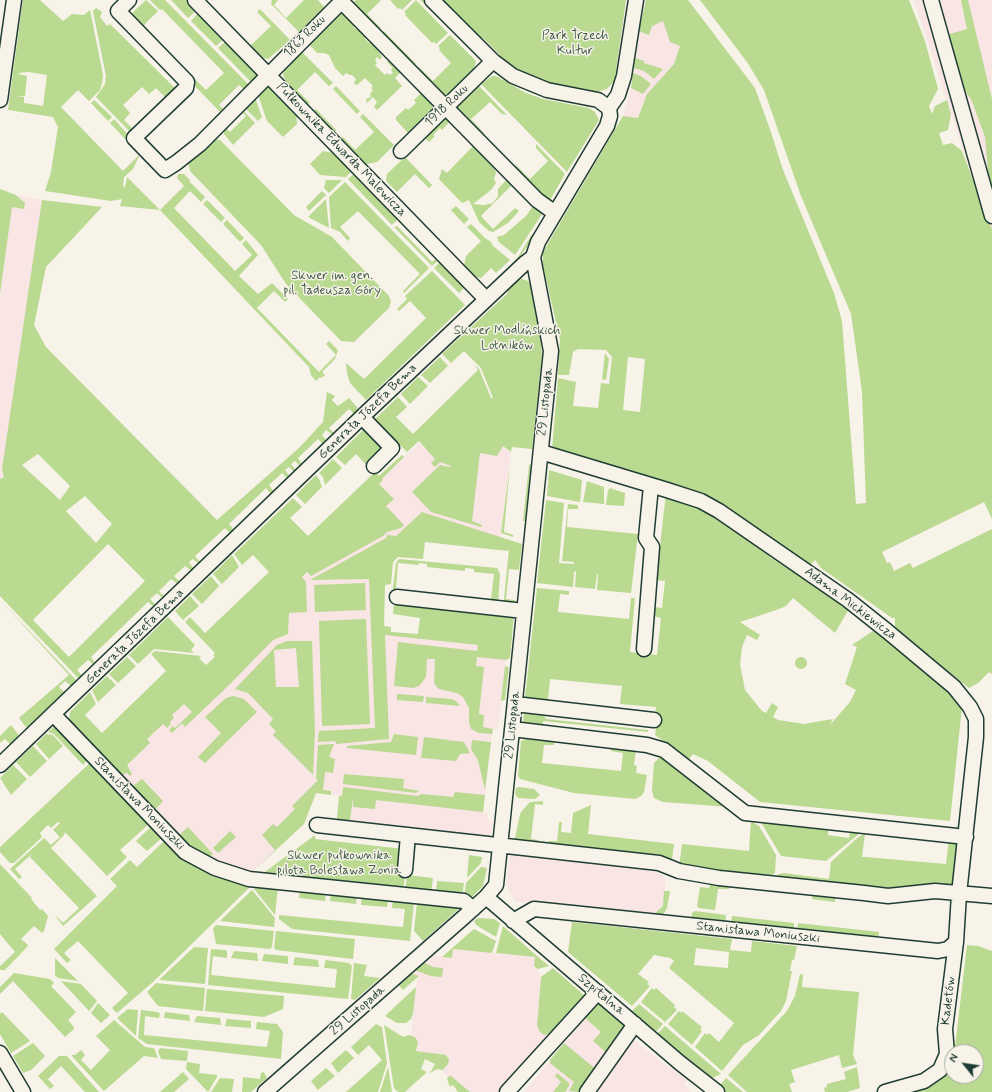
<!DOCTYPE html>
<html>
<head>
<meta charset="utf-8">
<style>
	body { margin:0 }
	#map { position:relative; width:992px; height:1092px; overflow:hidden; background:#f7f3e8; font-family:Mynerve,sans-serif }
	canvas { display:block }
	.north { position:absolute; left:944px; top:1044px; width:40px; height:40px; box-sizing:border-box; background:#f7f3e8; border:1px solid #a1aaa0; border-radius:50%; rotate:300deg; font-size:11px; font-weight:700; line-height:16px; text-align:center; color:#1f3d34 }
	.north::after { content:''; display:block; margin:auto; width:14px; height:18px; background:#1f3d34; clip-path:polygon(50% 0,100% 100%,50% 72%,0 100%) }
</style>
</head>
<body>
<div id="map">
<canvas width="992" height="1092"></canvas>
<div class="north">N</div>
</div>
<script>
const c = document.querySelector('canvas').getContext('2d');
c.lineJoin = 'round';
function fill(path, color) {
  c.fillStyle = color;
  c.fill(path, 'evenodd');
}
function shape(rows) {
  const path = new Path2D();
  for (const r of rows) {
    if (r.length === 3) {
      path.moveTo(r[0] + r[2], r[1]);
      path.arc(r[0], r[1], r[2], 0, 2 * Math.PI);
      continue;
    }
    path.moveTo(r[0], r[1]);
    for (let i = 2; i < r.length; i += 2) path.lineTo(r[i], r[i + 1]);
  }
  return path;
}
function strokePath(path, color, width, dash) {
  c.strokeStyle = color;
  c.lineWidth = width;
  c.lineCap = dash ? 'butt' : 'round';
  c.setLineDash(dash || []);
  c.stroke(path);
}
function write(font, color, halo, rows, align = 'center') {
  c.font = font + ' Mynerve,sans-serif';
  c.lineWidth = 3;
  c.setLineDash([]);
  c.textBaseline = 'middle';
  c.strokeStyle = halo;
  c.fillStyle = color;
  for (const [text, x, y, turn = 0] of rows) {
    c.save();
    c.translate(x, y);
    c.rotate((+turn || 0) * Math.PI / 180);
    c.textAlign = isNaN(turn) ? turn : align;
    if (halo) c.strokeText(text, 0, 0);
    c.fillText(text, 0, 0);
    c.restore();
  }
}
fill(shape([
	[626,0,646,0,643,12,652,26,663,20,670,41,680,45,674,64,647,94,638,118,623,116,631,88,636,53,618,51],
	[914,0,992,0,992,250,969,168],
	[16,195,42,200,4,478,0,479,0,294,12,207,24,208,25,203],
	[458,414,511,452,499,548,387,535,381,561,384,634,478,645,477,656,506,660,498,729,493,729,492,734,483,812,488,813,487,820,493,821,491,834,486,837,348,823,350,820,352,797,316,793,304,824,251,873,203,855,188,846,109,763,389,494,379,484,382,479,419,443,424,448],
	[511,855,657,869,666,879,663,906,654,914,604,908,603,911,515,902,506,885,509,860],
	[453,949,535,957,534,966,538,969,541,977,537,1026,544,1035,548,1035,520,1068,497,1092,470,1092,451,1076,446,1076,443,1070,448,1064,446,1055,416,1051,418,1042,411,1035,416,987,419,976,410,973,434,952,437,956,452,958],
	[585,1018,601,1032,609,1055,583,1092,524,1092],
	[630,1037,668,1067,672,1063,690,1078,684,1085,692,1092,591,1092]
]), '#f8e5e4');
fill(shape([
	[23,0,40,0,63,21,72,14,84,15,90,10,103,75,102,83,100,90,89,101,78,90,61,107,123,171,140,154,133,169,124,177,123,186,125,187,127,177,160,210,184,186,177,178,178,174,184,174,190,180,189,181,205,197,201,202,190,191,174,208,235,271,252,255,242,244,246,240,258,255,239,276,258,294,272,283,288,299,285,302,274,291,257,308,319,372,336,355,326,344,329,341,338,350,335,359,322,372,325,375,321,378,320,377,316,381,311,375,309,367,160,210,120,206,122,199,111,201,45,191,51,172,58,127,53,117,8,110],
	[28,72,47,75,43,106,24,103,24,97,16,96,25,96,27,76,18,74,19,73],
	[146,0,158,11,144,25,155,37,152,39,129,16],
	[150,0,165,0,249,85,248,93,239,85,219,105,227,113,219,111,192,83,196,80,206,90,224,73,162,9,160,10],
	[171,0,188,0,197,10,188,18],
	[272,0,278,0,274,5,286,18,304,0,318,0,324,7,299,32,271,4],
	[356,0,381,0,367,14,381,28,378,31,351,4],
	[390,0,412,0,402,10,400,8,398,9],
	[416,0,448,33,436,44,434,42,432,43,405,15,406,14,404,12],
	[420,0,425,0,472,48,471,50],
	[443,0,626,0,615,77,618,77,607,89,597,92,550,83,520,72,499,56,500,55,483,38,482,39],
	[646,0,688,0,755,88,771,132,783,170,834,293,842,321,856,504,866,503,862,392,851,314,801,196,764,90,747,62,700,0,909,0,925,41,938,89,929,106,932,114,935,106,947,100,951,114,948,130,939,133,943,145,952,143,962,151,992,229,992,519,984,502,882,552,887,563,890,562,894,571,910,563,913,568,992,529,992,674,989,672,978,683,969,688,899,633,895,626,895,618,892,618,821,568,815,560,808,567,708,497,552,450,558,378,576,382,573,406,598,408,601,383,609,384,612,357,606,350,578,349,573,352,569,375,558,375,560,340,543,265,543,252,623,116,638,118,647,94,674,64,680,46,670,42,663,21,652,26,649,35,639,31],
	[628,357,645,359,640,412,623,410],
	[961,0,968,0,992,99,992,194,989,181,985,137,971,99,956,80,946,35,967,29],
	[96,8,102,12,100,17,107,26,110,24,178,91,167,99,156,88,149,94,142,87,123,105,130,113,124,120,135,131,133,135,96,97,105,84,106,76,93,11],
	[260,9,290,40,268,59,261,57,250,46,271,26,257,12],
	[344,11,353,22,354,28,365,34,365,39,369,43,372,41,382,57,380,60,377,57,375,60,377,63,375,65,385,75,387,73,390,75,393,73,391,70,393,68,387,62,392,59,402,71,395,78,402,86,377,110,374,107,377,102,373,97,367,103,366,99,371,97,370,94,373,90,371,88,373,86,365,78,357,85,354,84,356,79,352,75,350,75,346,73,343,76,335,68,329,55,324,53,317,53,310,45],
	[199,12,225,38,216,46,191,21],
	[384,31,416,64,413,67,381,34],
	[450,35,476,61,474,69,444,98,416,70,419,67,433,81,451,63,439,50,440,48,438,46],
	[227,40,259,74,259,78,253,84,218,48],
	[302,52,333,83,329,86,315,72,297,90,310,103,308,104,314,111,316,109,336,130,335,132,341,138,343,137,355,150,374,132,360,117,363,114,394,145,377,162,366,164,286,82,283,75,285,69],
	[635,58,644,61,644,63,663,69,654,79,644,71,634,68],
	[633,73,641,76,651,84,643,94,631,88],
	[492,76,496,76,526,93,543,99,589,108,595,112,599,120,567,172,481,84],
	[336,86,360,111,357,114,333,89],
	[479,86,507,115,502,114,490,102,471,119,485,134,482,137,455,109],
	[266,87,270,87,296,111,297,124,283,137,267,121,257,92],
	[421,93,433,104,432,109,408,133,396,120,396,117,406,108,408,110,416,103,414,100],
	[254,95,262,117,258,121,243,106],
	[94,100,112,117,108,121,91,103],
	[241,108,255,123,233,145,224,134,224,126,230,132,246,116,239,109],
	[447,116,451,120,442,130,440,128,433,135,435,136,429,142,425,138],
	[114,119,130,137,127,141,110,123],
	[213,139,220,140,294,215,332,237,389,296,391,301,389,308,354,342,341,341,286,284,261,245,190,171,188,161],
	[536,144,565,174,549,202,513,168,516,165,530,179,548,161,536,148],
	[474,145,494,167,496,173,494,179,496,183,491,190,473,204,484,205,493,203,498,196,498,189,506,180,512,185,481,216,493,229,515,208,519,211,508,223,493,232,489,231,479,222,469,200,462,203,439,179,442,169,447,173],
	[323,151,338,154,353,170,346,177,320,175,310,164],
	[405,157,432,185,429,188,415,174,397,192,386,181,387,174],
	[356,172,400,217,392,225,348,179],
	[326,180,342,180,329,193,324,188],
	[345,182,429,268,404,293,403,291,420,274,358,211,340,227,350,238,348,241,340,232,331,228,329,197],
	[0,189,16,195,25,203,24,209,12,207,0,294],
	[322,191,326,195,309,211,306,207],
	[326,199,329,228,308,217],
	[42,200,102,207,46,267,34,325,46,347,217,520,299,448,323,422,327,392,335,396,332,400,338,406,349,398,357,407,358,411,356,416,349,409,329,428,335,434,334,436,326,430,322,435,327,441,324,445,318,439,298,458,303,466,300,466,295,461,291,464,297,471,294,472,289,467,285,470,290,477,288,479,282,473,269,485,274,492,271,494,266,488,229,524,234,530,231,534,225,528,195,556,201,563,200,565,193,559,189,562,194,569,193,572,185,566,174,576,180,582,179,585,171,579,159,591,165,597,164,599,157,593,150,599,156,605,155,608,148,602,91,657,96,664,94,665,88,660,77,670,83,676,80,680,0,596,0,479,4,477,2,469],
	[38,454,70,486,60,500,22,465],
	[85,496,112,524,96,543,66,511],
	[108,544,145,581,69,657,33,620],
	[207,200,225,218,221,222,203,204],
	[534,205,544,211,515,255,499,242,497,237,504,235,526,216],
	[456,206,469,219,464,224,451,210],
	[227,220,244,238,240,242,223,224],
	[471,224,485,238,491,242,493,246,510,260,496,273,491,268,481,278,476,277,464,266,466,256,481,241,467,227],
	[397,226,432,262,438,257,440,259,432,266,394,227],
	[532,234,535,235,520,257,508,271,500,277,518,257],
	[442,260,466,286,459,293,434,268],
	[432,271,465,305,366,400,350,383,347,373,346,363,364,379,426,318,410,301,399,311,397,309,407,299,405,296],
	[522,279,528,281,533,289,535,302,533,301,541,341,542,356,532,449,512,447,511,452,503,446,497,456,480,453,472,521,482,525,481,527,431,512,412,492,440,465,449,467,451,466,440,462,435,467,431,463,435,459,419,441,407,452,375,419,398,397,407,407,396,417,413,434,478,370,474,364,479,369,491,398,493,398,481,368,464,351,451,363,442,354,507,294,508,291,505,290,514,281],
	[605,353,609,359,606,380,602,379],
	[440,357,448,366,430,383,421,375],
	[418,377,428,386,410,404,401,394],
	[366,427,381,446,380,450,368,463,379,476,402,455,404,457,382,479,383,480,379,484,394,499,386,506,404,525,401,528,387,532,383,536,311,576,307,572,302,577,306,582,307,612,289,613,288,634,273,640,228,686,185,727,182,723,172,733,169,730,173,726,175,728,192,712,184,704,172,715,174,718,170,722,171,724,167,728,163,724,147,739,150,743,127,765,132,774,130,776,127,773,124,774,122,776,69,720,70,712,90,692,96,704,85,715,102,733,166,671,151,654,155,651,201,656,199,658,206,665,215,657,213,655,215,653,185,622,190,617,205,633,269,572,253,555,242,565,234,554,293,498,302,507,290,518,308,536,374,473,356,454,345,465,336,457],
	[333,459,342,468,325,485,323,477,319,473],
	[531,464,525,521,523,521,529,465],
	[510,465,504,532,513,535,513,537,501,533],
	[549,470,582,480,580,502,547,496],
	[316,475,319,479,322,487,305,504,296,495],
	[587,481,604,487,604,504,583,502],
	[610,488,625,493,624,506,606,505,608,490],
	[666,493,707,506,777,559,768,556,850,607,835,633,793,598,786,606,779,609,740,622,760,635,757,640,747,635,742,647,740,664,745,690,762,711,766,713,772,703,778,707,773,717,778,720,804,724,833,719,829,726,850,702,856,690,845,684,857,647,852,645,876,629,953,694,962,707,950,821,760,802,708,761,693,754,688,760,655,735,656,728,654,727,656,707,620,704,622,686,550,679,548,700,525,698,537,588,569,591,569,595,560,594,558,612,629,619,631,598,635,598,630,652,657,655,661,618,653,616,654,607,662,608,665,581,656,580],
	[546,500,564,503,559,563,574,564,574,562,562,561,568,504,578,505,578,509,568,509,567,527,638,534,631,593,597,590,598,574,597,574,595,589,575,587,576,571,574,572,573,587,537,583],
	[422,512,522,544,519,570,509,569,506,599,515,600,515,605,506,606,504,599,509,549,508,551,425,542,423,559,398,557,393,562,391,584,385,585,384,626,391,627,391,632,418,634,420,618,393,614,394,601,514,614,510,658,506,660,477,657,476,666,484,667,479,714,484,715,483,727,493,729,492,734,479,733,471,729,469,722,469,708,463,697,457,693,439,689,436,686,434,682,435,659,427,659,426,677,420,685,414,688,394,686,398,642,477,651,478,645,385,635,389,739,336,744,335,741,318,742,319,731,375,728,369,579,310,580,386,538,387,535,396,536],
	[232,555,239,567,222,584,213,574],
	[399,559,497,568,500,574,498,605,470,601,471,597,491,599,494,574,474,572,474,569,465,568,465,571,427,567,427,564,419,563,418,565,398,563,396,589,416,591,415,596,395,592,393,588,396,563],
	[211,576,219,586,202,604,192,594],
	[365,583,366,610,315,612,314,585],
	[190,596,199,606,183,620,175,611],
	[0,600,78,682,72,687,65,681,59,687,65,693,29,728,25,726,19,718,69,675],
	[168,617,195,645,191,650,194,653,154,649,138,664,129,655],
	[366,619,370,724,322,726,319,621],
	[287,641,312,641,315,731,313,775,273,735,276,731,269,724,273,719,248,693,235,689,277,645],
	[296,648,299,687,276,687,274,650],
	[801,663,6],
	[127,657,136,666,118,683,109,674],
	[505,666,509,667,505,700,501,701],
	[107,676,116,685,98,702,92,690],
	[397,694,424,696,423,702,397,700],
	[233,696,244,699,257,712,205,763,198,757,221,733,205,717,226,698],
	[426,697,451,699,456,701,460,706,426,703],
	[524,711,542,712,546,719,648,730,648,732,543,721,542,730,523,724],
	[11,725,18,734,18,740,10,744,5,739,0,743,0,736],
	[55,726,58,726,89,758,83,765,54,734,48,732],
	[46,734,53,735,63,746,49,759,36,744],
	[394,734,418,737,416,755,347,748,347,746,391,742],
	[424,737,464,742,470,753,460,754,456,761,422,758,421,759],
	[528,738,554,740,554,745,544,745,542,763,621,771,623,753,611,751,611,746,636,749,634,765,637,766,636,773,647,775,644,792,641,796,635,799,574,793,520,779,518,776,521,741],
	[472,740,491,742,485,790,478,760,471,749],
	[334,744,329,757,335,759,333,773,325,772,323,790,331,791,331,795,316,793,304,824,251,873,275,850,262,835,273,824,277,827,295,809,292,806,318,780,316,779,318,745],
	[33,746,47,761,30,777,16,762],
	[664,757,729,807,663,802,654,798,652,791,654,763,659,758],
	[92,761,150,823,120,850,127,857,107,876,65,832,64,835,51,848,97,896,63,926,54,914,63,923,79,908,30,857,32,854,15,869,22,877,19,879,10,869,44,838,51,845,60,837,53,830,60,823,58,822,51,828,48,825,40,833,42,837,14,863,10,863,0,852,0,847],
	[13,765,27,779,11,795,0,778],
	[344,774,404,779,403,788,419,791,416,793,343,784],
	[142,779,163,801,153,812,132,787],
	[343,787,418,796,421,794,453,797,455,792,485,795,483,812,376,800,375,809,353,807,353,797,350,820,348,823,338,821,337,818,339,796,342,796],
	[520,787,534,789,540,795,535,799,518,798,515,794,516,788],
	[543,801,543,805,535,804,531,839,539,840,535,845,514,843,519,819,521,812,530,802],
	[591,805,588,834,674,844,672,860,675,861,674,864,550,844,548,841,557,841,559,822,562,822,561,832,571,833,573,813],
	[759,819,828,826,828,835,849,838,850,832,860,833,826,861,781,856],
	[751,821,759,826,776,855,775,873,767,879,679,867,682,844,749,851],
	[152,826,164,836,147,851,136,841],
	[188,827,213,854,209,858,192,851,177,837],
	[230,831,236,837,218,853,213,848],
	[865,833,862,857,865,857,946,864,949,839,958,841,959,846,953,887,897,891,772,880,779,874,784,873,829,879,831,862,856,839],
	[315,835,315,839,403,849,405,875,403,892,258,877],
	[166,839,254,883,153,982,117,1013,112,1008,128,993,78,941,64,953,71,960,67,963,54,949,117,886,110,879,130,860,137,867],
	[469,855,482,857,481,863,467,878],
	[0,864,32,898,31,899,40,910,42,909,48,916,44,931,42,933,34,926,21,939,28,945,27,947,5,970,0,970,0,966,15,952,0,934],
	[481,867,487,868,483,886,470,899,464,898,466,883],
	[407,875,433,878,431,894,405,892],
	[437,881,464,883,462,898,436,895],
	[711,881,729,883,729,889,718,889,715,910,699,908,697,906,700,887,709,888],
	[258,884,278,886,275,915,254,889],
	[300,888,326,891,325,901,299,898],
	[252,890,275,918,274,927,220,921],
	[331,891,357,894,356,904,330,901],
	[664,891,670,891,667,908,663,915,654,914,663,906],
	[813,892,836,894,835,902,812,899],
	[362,894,388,897,387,907,361,905],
	[393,898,414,902,410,941,292,929,279,919,279,915,403,927,405,909,392,908],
	[417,903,463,905,423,941,414,931],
	[695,911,726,915,725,924,691,921,692,913],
	[732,916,794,923,794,932,731,925],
	[478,918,494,919,500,923,496,937,476,925,474,921],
	[572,922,732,939,730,950,751,952,752,941,797,946,794,960,792,960,790,971,792,971,786,1001,781,1011,759,1035,743,1045,722,1071,695,1047,705,1033,707,1035,709,1033,719,1042,734,1023,669,968,674,961,670,958,654,955,638,974,649,982,647,984,650,986,632,1006,568,952],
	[696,948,729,952,728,968,694,965],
	[798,923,879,932,878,940,797,932],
	[216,925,274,931,272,947,270,949,216,944,213,928],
	[503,926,537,956,549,966,538,969,534,966,535,957,496,953],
	[474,929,496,941,492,953,453,949,452,958,442,957],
	[276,931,355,939,353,959,276,950,274,948],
	[967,945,978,946,992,951,992,1092,902,1092,952,1054,952,1076,976,1076,976,1052,953,1052,955,1047],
	[194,947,208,948,205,984,159,980],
	[211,949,226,950,227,952,227,958,213,956,211,975,335,988,337,969,324,968,325,962,326,960,349,963,352,966,348,999,208,985],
	[234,951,257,953,258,961,231,958],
	[264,954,288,956,288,964,262,961],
	[295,957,318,960,319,967,293,965],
	[55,958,78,981,58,978,55,975],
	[423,962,433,967,443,968,442,977,431,976,414,970],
	[354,963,367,965,364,976,380,978,355,1000,351,999],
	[553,968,586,997,555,1033,544,1035,540,1032,537,1026,541,977],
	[14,973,50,979,54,983,51,986,76,1012,68,1020,74,1027,74,1029,65,1037,13,981,0,994,0,987],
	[410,973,419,976,403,990,398,984],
	[800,974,803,975,802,987,859,992,853,1055,857,1064,842,1068,839,1055,791,1070,795,1082,789,1084,792,1092,747,1092,728,1075,787,1011,795,996],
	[61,981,81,984,97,1001,89,1011],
	[156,983,205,988,203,1011,158,1006,147,992],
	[416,987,413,1014,411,1019,406,1023,397,1023,385,1016],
	[652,988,654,990,656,988,675,1005,674,1007,677,1010,665,1022,641,1002],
	[207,989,284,996,283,1009,264,1017,205,1011],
	[98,1003,110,1015,101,1023,91,1013],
	[599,1003,626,1024,624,1032,609,1055,593,1041,601,1032,585,1018],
	[639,1004,663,1024,655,1033,631,1012],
	[128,1009,138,1010,136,1036,117,1018],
	[141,1010,158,1012,160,1014,159,1018,145,1016,144,1035,267,1047,270,1031,256,1029,257,1022,277,1024,283,1032,281,1059,147,1044,138,1038],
	[679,1011,681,1013,682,1011,702,1027,700,1029,702,1031,692,1045,668,1024],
	[2,1012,30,1041,11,1053,0,1034,0,1014],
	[165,1012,189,1015,190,1021,164,1018],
	[197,1016,220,1018,221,1025,194,1022],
	[227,1019,251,1021,251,1028,225,1026],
	[114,1020,145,1047,154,1048,158,1058,144,1056,104,1091,71,1055,75,1055,81,1050,85,1055,81,1060,91,1070,110,1050,96,1036],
	[376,1024,382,1027,387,1063,378,1092,346,1092,382,1060,369,1045,358,1055,351,1047],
	[384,1025,403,1037,409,1035,415,1037,418,1042,416,1051,446,1055,449,1060,448,1064,443,1070,437,1069,430,1073,435,1064,425,1059,421,1069,427,1072,405,1092,398,1092,394,1088],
	[665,1026,721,1074,710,1079,657,1034],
	[33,1043,45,1056,31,1070,23,1073,13,1056],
	[564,1043,598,1071,585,1089,580,1092,569,1091,574,1082,550,1063,550,1060],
	[160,1048,188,1051,187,1061,161,1059,158,1051],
	[346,1050,354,1058,338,1073,331,1063],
	[59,1056,67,1056,99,1092,85,1092,61,1066,48,1079,54,1086,50,1089,38,1076],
	[187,1062,200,1064,199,1073,217,1075,217,1077,208,1092,186,1069],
	[388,1067,392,1092,380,1092],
	[857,1067,860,1088,847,1092,825,1092,824,1088,827,1087,827,1084,846,1079,844,1072],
	[326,1068,335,1076,318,1090,311,1081],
	[183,1072,189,1079,174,1092,160,1092],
	[264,1072,267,1078,251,1092,242,1092,243,1077,260,1079,261,1073],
	[557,1073,569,1083,569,1086,565,1092,553,1092,561,1082,555,1076],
	[449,1076,451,1076,470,1092,458,1092,453,1085,450,1087,447,1079],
	[220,1078,234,1079,232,1092,211,1092],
	[726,1078,743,1092,725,1092,721,1088,721,1084]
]), '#bad991');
const minor = shape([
	[129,0,118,11,187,82,186,88,134,138,165,170,176,163,200,144,343,0],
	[195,0,486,299],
	[340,0,537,200,555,213],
	[432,0,493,61,513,76,547,90,598,100,609,108],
	[931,0,992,216],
	[0,100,14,0],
	[609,108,618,95,624,76,636,0],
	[401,151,493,61],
	[362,417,392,448,374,466],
	[541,452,667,490,701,501,719,511,848,600,887,631,954,687,970,707,976,719,976,737,959,894,956,942,945,1029,947,1054,940,1070,924,1081,885,1092],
	[397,597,524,611],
	[644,649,652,547,646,538,651,486],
	[515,704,654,720],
	[53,714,185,852,215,868,249,879,464,901,473,909],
	[512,729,647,745,664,750,745,813,966,837],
	[0,765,367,412,525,263,533,257],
	[317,825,659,863,679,871,719,878,864,893,888,896,935,891,992,896],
	[405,870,408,835],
	[486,897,680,1063,717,1092],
	[513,921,534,909,938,951,948,949,956,942],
	[0,1053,23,1092],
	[265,1092,465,916,486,897,496,885,551,351,533,257,538,242,607,126,610,116,609,108],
	[507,1092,598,992],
	[587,1092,635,1024]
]);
strokePath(minor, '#1f3d34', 17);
strokePath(minor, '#f7f3e8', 14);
write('13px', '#3e5c47', '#f7f3e8', [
	["Park Trzech",575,36],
	["Kultur",575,51],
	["Skwer im. gen.",332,276],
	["pil. Tadeusza Góry",332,291],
	["Skwer Modlińskich",507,331],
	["Lotników",507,346],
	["Skwer pułkownika",339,856],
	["pilota Bolesława Zonia",339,871]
]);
write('13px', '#1f3d34', '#f7f3e8', [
	["1863 Roku",305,37,-45],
	["1918 Roku",447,106,-44],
	["Pułkownika Edwarda Malewicza",341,150,46],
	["29 Listopada",546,402,-84],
	["Generała Józefa Bema",368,412,-44],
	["Adama Mickiewicza",850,604,37],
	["Generała Józefa Bema",135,637,-44],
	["29 Listopada",513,725,-84],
	["Stanisława Moniuszki",139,804,46],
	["Stanisława Moniuszki",758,933,6],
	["Szpitalna",601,995,40],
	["Kadetów",949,1001,-83],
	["29 Listopada",358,1011,-41]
]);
</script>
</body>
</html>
